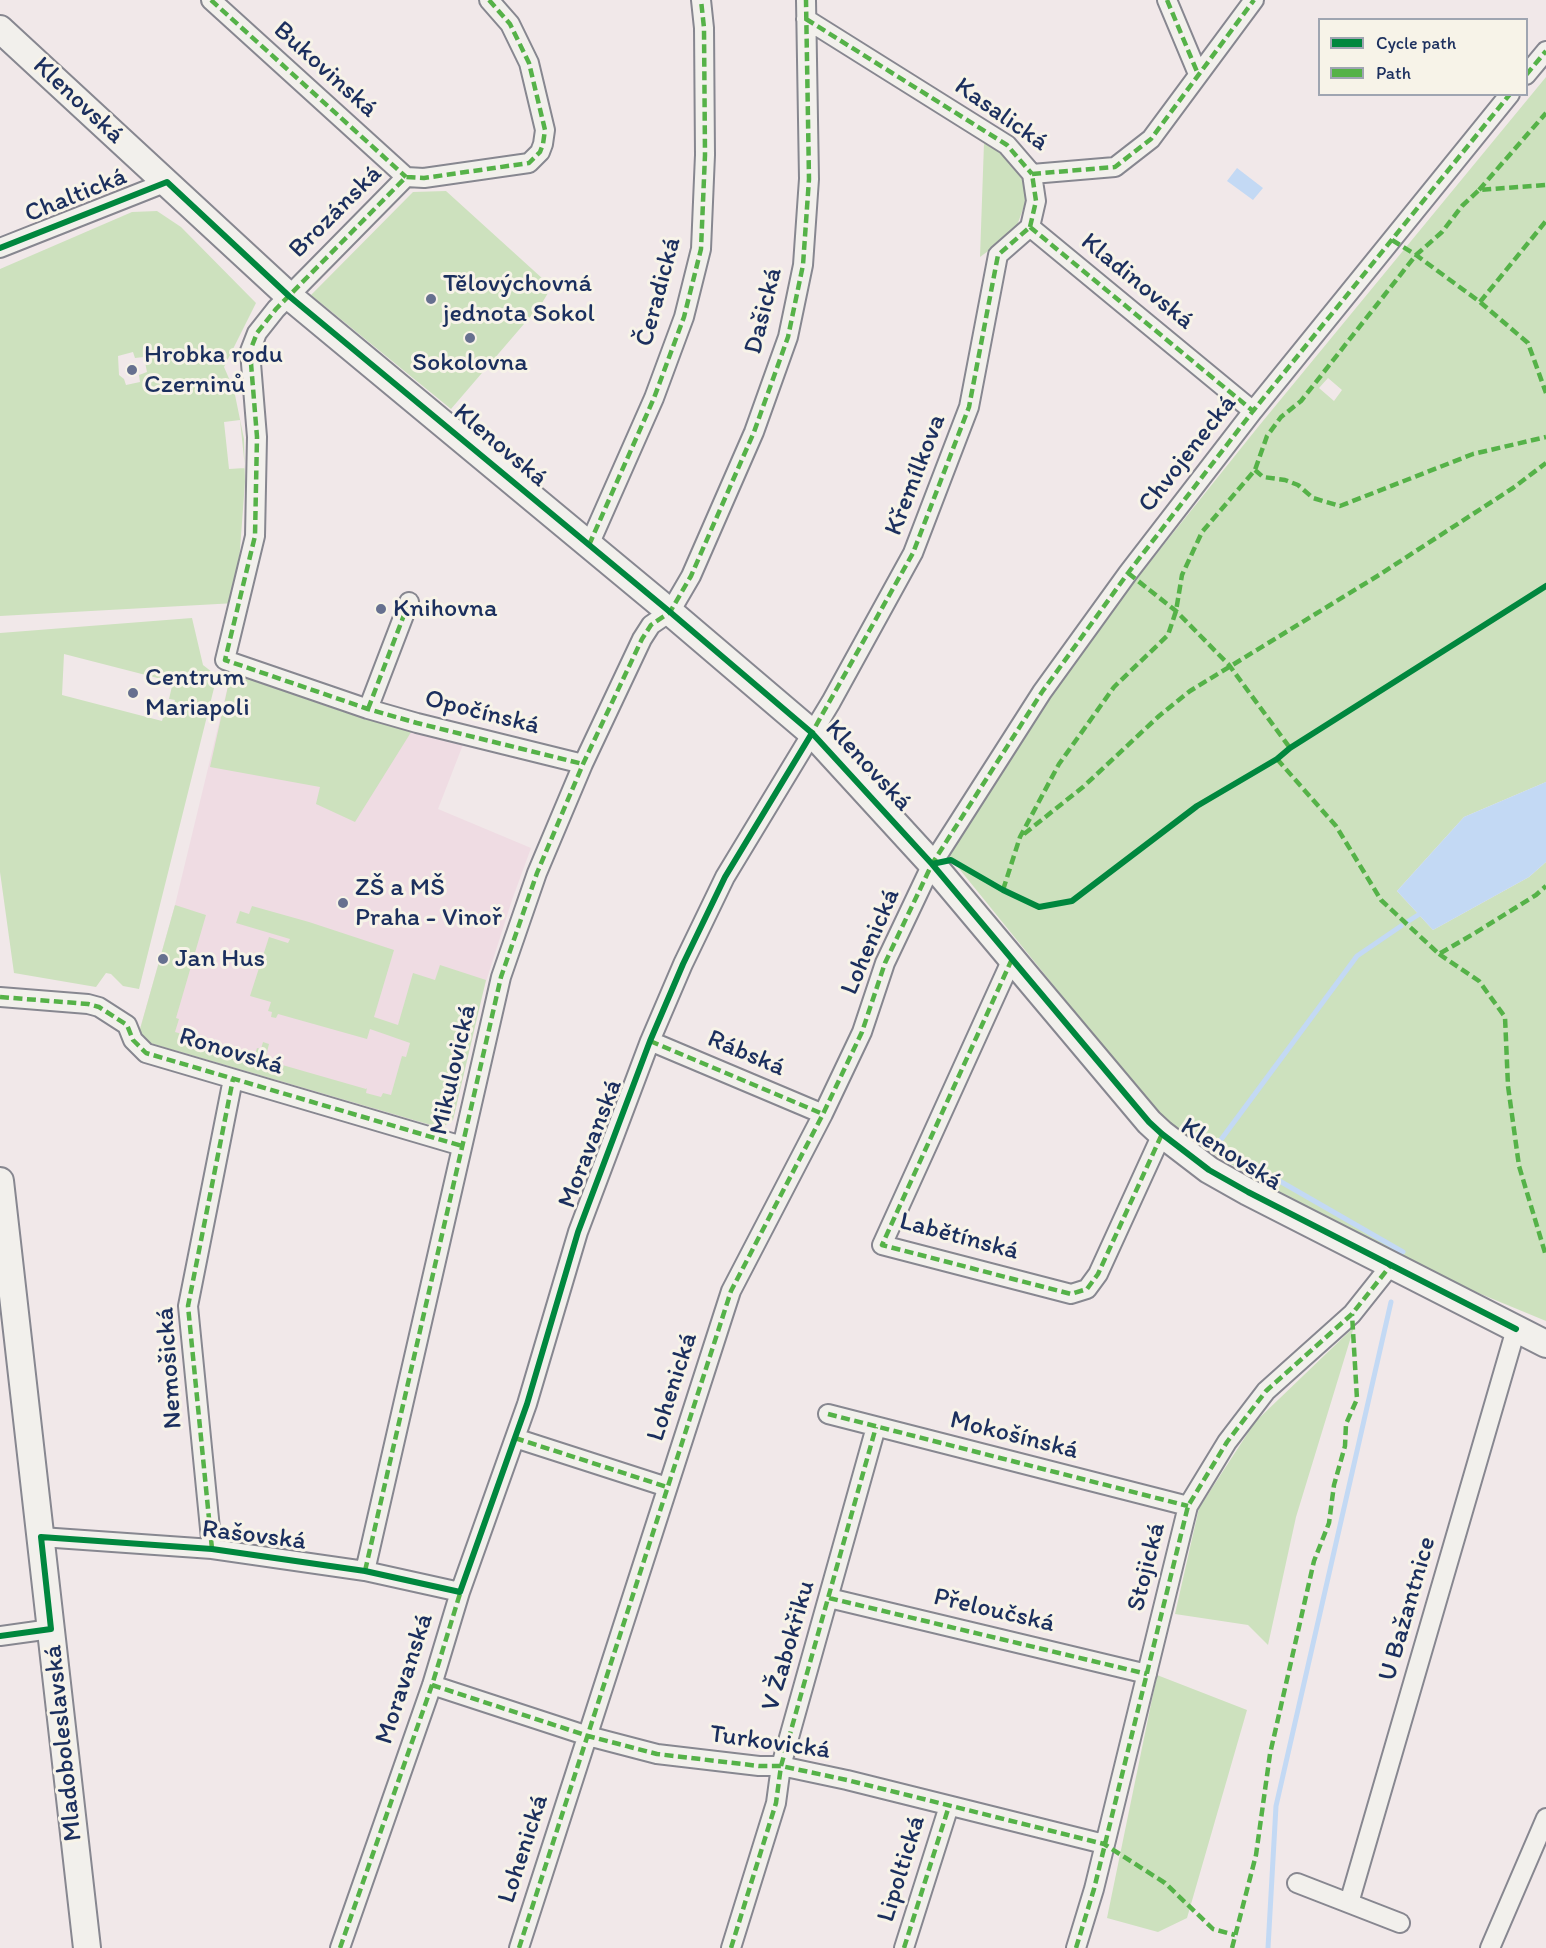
<!DOCTYPE html>
<html>
<head>
<meta charset="utf-8">
<style>
	body { margin:0 }
	#map { position:relative; width:1546px; height:1948px; overflow:hidden; background:#f1e8e9; font-family:Itim,sans-serif }
	canvas { display:block }
	.legend { position:absolute; left:1318px; top:18px; width:210px; height:78px; box-sizing:border-box; background:#f7f3e8; border:2px solid #9fa5b1; margin:0; padding:8px 10px; list-style:none; font-size:18px; color:#1b2f5e }
	.legend li { display:flex; align-items:center; gap:12px; height:30px }
	.legend b { width:30px; border:2px solid #9fa5b1 }
</style>
</head>
<body>
<div id="map">
<canvas width="1546" height="1948"></canvas>
<ul class="legend">
<li><b style="height:8px;background:#00873e"></b>Cycle path</li>
<li><b style="height:8px;background:#55b248"></b>Path</li>
</ul>
</div>
<script>
const c = document.querySelector('canvas').getContext('2d');
c.lineJoin = 'round';
function fill(path, color) {
  c.fillStyle = color;
  c.fill(path, 'evenodd');
}
function shape(rows) {
  const path = new Path2D();
  for (const r of rows) {
    path.moveTo(r[0], r[1]);
    for (let i = 2; i < r.length; i += 2) path.lineTo(r[i], r[i + 1]);
  }
  return path;
}
function strokePath(path, color, width, dash) {
  c.strokeStyle = color;
  c.lineWidth = width;
  c.lineCap = dash ? 'butt' : 'round';
  c.setLineDash(dash || []);
  c.stroke(path);
}
function write(font, color, halo, rows, align = 'center') {
  c.font = font + ' Itim,sans-serif';
  c.lineWidth = 6;
  c.setLineDash([]);
  c.textBaseline = 'middle';
  c.strokeStyle = halo;
  c.fillStyle = color;
  for (const [text, x, y, turn = 0] of rows) {
    c.save();
    c.translate(x, y);
    c.rotate((+turn || 0) * Math.PI / 180);
    c.textAlign = isNaN(turn) ? turn : align;
    if (halo) c.strokeText(text, 0, 0);
    c.fillText(text, 0, 0);
    c.restore();
  }
}
fill(shape([
	[231,673,341,711,464,742,438,809,531,848,512,900,483,991,453,1120,441,1128,143,1041,140,1029,175,905]
]), '#efdce3');
fill(shape([
	[1546,77,1546,782,1464,817,1397,891,1433,930,1529,877,1546,862,1546,1321,1384,1254,1169,1128,944,850,1117,603,1258,427],
	[1328,378,1342,390,1334,401,1319,388],
	[984,143,1005,155,1022,175,1027,198,1015,231,980,257],
	[446,191,554,289,548,293,542,303,451,409,311,295,413,192],
	[157,211,181,227,256,303,224,367,234,390,244,439,245,482,236,603,0,616,0,269,132,212],
	[133,352,135,358,144,357,147,372,139,375,140,382,126,385,124,379,119,375,118,356],
	[240,420,245,468,229,469,224,422],
	[192,618,203,665,217,676,139,989,123,986,111,974,106,973,96,987,14,973,0,872,0,633],
	[64,654,173,682,169,699,175,700,173,705,167,704,162,721,62,695],
	[231,673,341,711,413,729,355,822,316,804,320,787,210,767],
	[175,905,206,915,176,1018,179,1019,175,1032,255,1055,257,1048,261,1049,263,1042,269,1044,265,1060,366,1089,367,1088,366,1093,381,1097,383,1093,391,1095,402,1056,406,1057,410,1043,370,1029,367,1039,278,1014,276,1018,271,1017,272,1012,268,1011,271,1002,250,996,269,937,288,943,290,939,236,923,240,911,249,914,252,906,309,922,394,950,374,1017,398,1025,413,973,435,980,440,965,486,980,453,1120,441,1128,143,1041,140,1029],
	[1354,1327,1296,1517,1268,1645,1248,1625,1175,1614,1199,1508,1255,1422],
	[1157,1675,1247,1710,1187,1918,1158,1932,1107,1918]
]), '#cde1be');
fill(shape([
	[1237,168,1263,188,1253,200,1227,181],
	[1546,782,1546,862,1529,877,1433,930,1397,891,1464,817]
]), '#c3d9f4');
strokePath(shape([
	[1407,922,1418,915],
	[1401,926,1357,956,1217,1145,1403,1252],
	[1268,1948,1276,1806,1391,1302]
]), '#c3d9f4', 5);
const street = shape([
	[211,0,406,177],
	[489,0,510,24,529,63,545,130,543,144,540,152,529,163,424,178,406,177,276,309,257,333,250,351,257,437,255,536,225,660,368,709,417,723,583,764],
	[1167,0,1198,74],
	[806,19,1007,145,1032,174],
	[1526,75,1546,51],
	[1032,174,1115,167,1151,139,1254,0],
	[1030,227,1253,411],
	[1030,227,1036,201,1032,174],
	[0,248,167,182],
	[589,545,654,398,684,317,701,249,705,155,704,28,701,0],
	[368,709,409,602],
	[1012,959,882,1245,1071,1294,1087,1289,1098,1274,1162,1134],
	[0,997,88,1004,99,1007,127,1025,133,1040,146,1053,462,1146],
	[650,1041,823,1114],
	[828,1414,1188,1506],
	[515,1438,667,1487],
	[41,1537,212,1549,365,1571,460,1592],
	[212,1549,188,1306,233,1079],
	[365,1571,501,977,537,873,583,764,642,639,651,625,670,612,691,576,754,432,788,337,803,265,809,179,806,0],
	[829,1598,1147,1674],
	[0,1636,51,1629],
	[432,1685,588,1736,657,1754,759,1766,781,1766,847,1780,1104,1844],
	[1297,1883,1400,1923],
	[1349,1903,1516,1329],
	[340,1948,432,1685,460,1592,527,1404,578,1232,650,1041,683,964,725,877,831,702,913,553,969,407,998,255,1030,227],
	[519,1948,731,1291,823,1114,862,1032,885,963,932,864,1042,692,1128,573,1253,411,1510,94],
	[731,1948,776,1803,781,1766,876,1427],
	[904,1948,949,1806],
	[1076,1948,1094,1889,1188,1506,1227,1442,1266,1391,1352,1314,1391,1265],
	[1490,1948,1546,1818]
]);
const secondary = shape([
	[0,29,289,296,670,612,812,733,932,864,1149,1122,1162,1134,1209,1170,1248,1192,1546,1344],
	[0,1181,87,1948]
]);
strokePath(street, '#878790', 22);
strokePath(secondary, '#878790', 30);
strokePath(street, '#f2f0ec', 18);
strokePath(secondary, '#f2f0ec', 26);
strokePath(shape([
	[211,0,406,177],
	[489,0,510,24,529,63,545,130,543,144,540,152,529,163,424,178,406,177,276,309,257,333,250,351,257,437,255,536,225,660,368,709,417,723,583,764],
	[1167,0,1198,74],
	[806,19,1007,145,1032,174],
	[1526,75,1546,51],
	[1032,174,1115,167,1151,139,1254,0],
	[1479,190,1546,113],
	[1030,227,1253,411],
	[1030,227,1036,201,1032,174],
	[1392,240,1416,255,1480,302,1528,343,1546,393],
	[1480,302,1546,221],
	[1255,470,1263,477,1285,480,1298,485,1313,498,1340,506,1473,454,1546,437],
	[589,545,654,398,684,317,701,249,705,155,704,28,701,0],
	[1128,573,1176,611,1229,665,1290,748],
	[368,709,409,602],
	[809,738,913,553,969,407,998,255,1030,227],
	[1277,759,1336,826,1381,900,1439,954,1475,933,1536,895,1546,886],
	[1024,834,1083,787,1159,716,1190,691,1379,575,1513,488,1546,463],
	[1003,890,1020,837,1059,764,1114,687,1168,635,1176,611,1182,575,1202,532,1255,470,1267,436,1281,417,1301,401,1416,255,1442,232,1462,206,1479,190,1546,185],
	[1439,954,1479,981,1505,1017,1508,1086,1519,1166,1546,1256],
	[1012,959,882,1245,1071,1294,1087,1289,1098,1274,1162,1134],
	[0,997,88,1004,99,1007,127,1025,133,1040,146,1053,462,1146],
	[650,1041,823,1114],
	[828,1414,1188,1506],
	[515,1438,667,1487],
	[212,1549,188,1306,233,1079],
	[365,1571,501,977,537,873,583,764,642,639,651,625,670,612,691,576,754,432,788,337,803,265,809,179,806,0],
	[829,1598,1147,1674],
	[432,1685,588,1736,657,1754,759,1766,781,1766,847,1780,1104,1844,1165,1883,1213,1929,1235,1935],
	[340,1948,432,1685,462,1587],
	[519,1948,731,1291,823,1114,862,1032,885,963,932,864,1042,692,1128,573,1253,411,1510,94],
	[731,1948,776,1803,781,1766,876,1427],
	[904,1948,949,1806],
	[1076,1948,1094,1889,1188,1506,1227,1442,1266,1391,1352,1314,1391,1265],
	[1232,1948,1256,1855,1270,1754,1314,1561,1329,1523,1334,1485,1345,1446,1346,1424,1357,1399,1352,1314]
]), '#55b248', 4.5, [9, 4.5]);
strokePath(shape([
	[0,248,167,182,289,296,670,612,812,733,932,864,1149,1122,1162,1134,1209,1170,1248,1192,1516,1329],
	[932,864,951,860,1003,890,1039,907,1072,901,1197,806,1277,759,1290,748,1546,586],
	[0,1636,51,1629,41,1537,212,1549,365,1571,460,1592,527,1404,578,1232,650,1041,683,964,725,877,812,733]
]), '#00873e', 6);
for (const [x, y, r, color] of [
	[431,299,6,"#66708f"],
	[470,338,6,"#66708f"],
	[132,370,6,"#66708f"],
	[381,609,6,"#66708f"],
	[133,693,6,"#66708f"],
	[343,903,6,"#66708f"],
	[163,959,6,"#66708f"]
]) {
  const dot = new Path2D();
  dot.arc(x, y, r, 0, 2 * Math.PI);
  c.fillStyle = color;
  c.fill(dot);
  strokePath(dot, '#f7f3e8', 2);
}
write('26px', '#1b2f5e', '#f7f3e8', [
	["Bukovinská",325,70,42],
	["Klenovská",78,101,43],
	["Kasalická",1001,115,35],
	["Chaltická",76,196,-22],
	["Brozánská",336,212,-45],
	["Kladinovská",1137,282,39],
	["Čeradická",659,292,-75],
	["Dašická",764,311,-76],
	["Klenovská",500,446,40],
	["Chvojenecká",1188,454,-52],
	["Křemílkova",916,475,-69],
	["Opočínská",482,713,14],
	["Klenovská",868,766,47],
	["Lohenická",871,942,-67],
	["Ronovská",231,1052,17],
	["Rábská",746,1054,23],
	["Mikulovická",454,1070,-77],
	["Moravanská",591,1144,-69],
	["Klenovská",1231,1155,32],
	["Labětínská",959,1237,15],
	["Nemošická",170,1368,-94],
	["Lohenická",673,1387,-72],
	["Mokošínská",1014,1436,14],
	["Rašovská",254,1536,7],
	["Stojická",1147,1567,-76],
	["U Bažantnice",1408,1609,-74],
	["Přeloučská",994,1611,13],
	["V Žabokřiku",789,1646,-74],
	["Moravanská",405,1679,-72],
	["Mladoboleslavská",64,1743,-96],
	["Turkovická",770,1743,8],
	["Lohenická",524,1849,-72],
	["Lipoltická",902,1869,-73]
]);
write('26px', '#1b2f5e', '#f7f3e8', [
	["Tělovýchovná",443,284],
	["jednota Sokol",443,314],
	["Hrobka rodu",144,355],
	["Czerninů",144,385],
	["Sokolovna",470,363,"center"],
	["Knihovna",393,609],
	["Centrum",145,678],
	["Mariapoli",145,708],
	["ZŠ a MŠ",355,888],
	["Praha - Vinoř",355,918],
	["Jan Hus",175,959]
], 'left');
</script>
</body>
</html>
